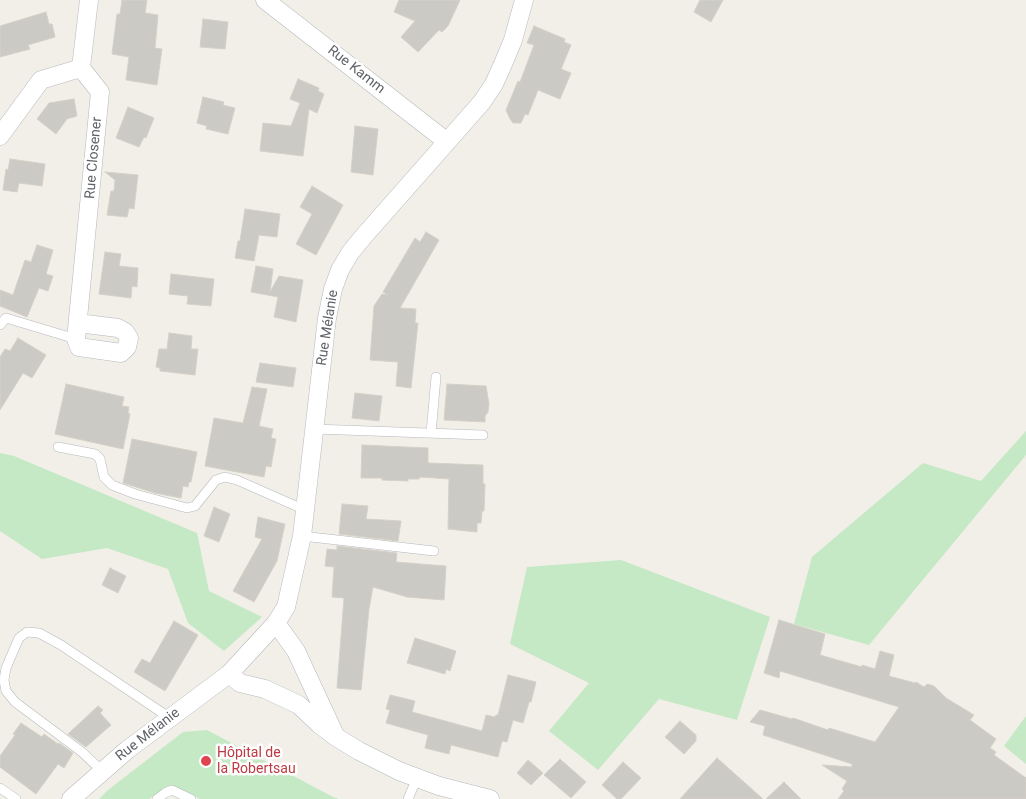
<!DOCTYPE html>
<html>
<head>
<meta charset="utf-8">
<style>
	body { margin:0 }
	canvas { display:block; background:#f1efe8 }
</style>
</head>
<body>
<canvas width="1026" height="799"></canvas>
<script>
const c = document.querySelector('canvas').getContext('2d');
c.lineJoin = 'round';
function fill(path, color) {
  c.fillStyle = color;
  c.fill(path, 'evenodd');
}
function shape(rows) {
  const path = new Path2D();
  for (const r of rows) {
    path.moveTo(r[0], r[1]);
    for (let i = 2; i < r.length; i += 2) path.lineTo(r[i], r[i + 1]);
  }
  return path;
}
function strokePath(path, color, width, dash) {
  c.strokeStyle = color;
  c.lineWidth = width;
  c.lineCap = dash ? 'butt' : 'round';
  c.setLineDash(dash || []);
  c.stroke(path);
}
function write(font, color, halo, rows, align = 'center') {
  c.font = font + ' Roboto,sans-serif';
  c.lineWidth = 5;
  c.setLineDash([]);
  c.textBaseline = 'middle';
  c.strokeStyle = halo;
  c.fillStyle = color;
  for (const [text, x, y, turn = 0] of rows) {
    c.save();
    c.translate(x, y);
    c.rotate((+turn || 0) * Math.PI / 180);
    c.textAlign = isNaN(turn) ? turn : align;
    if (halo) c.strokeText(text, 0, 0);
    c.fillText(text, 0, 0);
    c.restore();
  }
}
fill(shape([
	[1026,431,1026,455,869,645,794,624,812,557,923,463,981,481],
	[0,453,14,456,197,533,209,591,262,617,224,651,188,623,168,569,107,548,42,559,0,531],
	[621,560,770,617,737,720,659,699,598,770,549,731,589,683,510,644,527,567],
	[1026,716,1026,764,1004,746],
	[207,730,333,797,339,799,200,799,173,786,168,786,149,799,99,799,108,790,183,732]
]), '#c5e8c5');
const building = shape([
	[122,0,147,0,145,13,158,15,155,48,162,49,157,85,126,80,129,57,112,54,117,14,120,14,122,0],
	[399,0,460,0,448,26,442,32,439,30,418,52,401,37,415,21,394,12,399,0],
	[700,0,723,0,711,22,694,12,700,0],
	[46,12,49,24,52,24,55,37,28,45,30,49,0,57,0,26,46,12],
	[203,19,228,22,225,49,200,47,203,19],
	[534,26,565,39,564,42,571,45,561,69,571,73,560,99,538,90,528,115,525,114,521,123,513,123,510,119,506,110,518,81,520,82,534,45,527,43,534,26],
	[298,79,319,88,318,91,324,94,317,113,309,109,303,156,260,151,263,123,291,126,300,103,290,99,298,79],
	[203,97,224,102,223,105,235,108,228,134,206,129,207,126,197,123,203,97],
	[74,99,77,116,67,119,56,134,37,119,49,103,74,99],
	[128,107,154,118,146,138,144,137,139,147,116,138,128,107],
	[355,126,378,129,373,175,351,172,355,126],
	[10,159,45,164,42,186,19,183,17,192,3,190,6,169,8,170,10,159],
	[105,172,138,175,134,209,129,208,127,217,107,215,111,191,114,191,115,180,105,172],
	[312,186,343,205,316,255,296,244,312,214,300,207,312,186],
	[245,209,280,214,277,237,259,235,254,261,235,258,238,241,240,241,245,209],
	[426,232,439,240,400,308,416,309,415,323,418,323,411,388,396,386,398,362,370,360,374,306,382,294,388,295,383,292,415,238,420,242,426,232],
	[37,245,53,250,46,274,53,276,48,291,39,288,27,317,0,306,0,290,13,295,25,260,31,262,37,245],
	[105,252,121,254,119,266,138,268,137,287,132,286,131,298,99,294,105,252],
	[256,266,273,269,270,292,279,276,303,280,296,322,274,317,278,297,251,292,256,266],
	[171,274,214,279,211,306,187,304,188,296,169,294,171,274],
	[169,333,192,336,191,349,198,349,195,375,160,371,160,368,156,367,159,349,167,349,169,333],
	[18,338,46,355,32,378,23,373,0,410,0,357,5,349,10,351,18,338],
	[260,363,296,368,293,387,256,382,260,363],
	[66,384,124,397,122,406,129,407,128,413,130,414,123,449,55,434,66,384],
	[447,384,486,386,489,404,488,412,485,416,485,422,444,420,447,384],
	[252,387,267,389,259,426,273,429,271,438,276,439,271,467,266,466,264,477,205,466,214,418,243,423,252,387],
	[355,393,382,396,379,421,352,418,355,393],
	[132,439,197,452,191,482,189,482,188,487,183,486,181,498,155,493,123,483,132,439],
	[362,445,428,448,428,463,483,465,483,484,485,484,484,511,482,511,481,523,477,523,477,532,448,529,449,479,420,477,419,479,408,479,408,481,382,480,382,478,361,478,362,445],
	[342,504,368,506,366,519,401,521,398,541,339,534,342,504],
	[214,507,230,514,219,542,204,536,214,507],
	[258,517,285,524,277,561,254,602,233,591,262,539,255,537,258,517],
	[337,546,397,553,396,562,446,566,444,600,407,597,373,587,369,609,361,690,337,688,344,598,332,597,334,567,325,566,327,549,337,550,337,546],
	[110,568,126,576,118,593,102,585,110,568],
	[779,620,825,634,820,655,862,667,862,665,875,669,880,651,894,655,889,676,915,683,916,682,924,687,927,684,934,686,946,698,974,715,970,720,996,739,990,748,996,752,994,755,1026,778,1026,799,838,799,844,791,842,789,847,781,822,765,852,767,852,764,763,735,765,726,750,722,760,710,792,719,793,718,828,730,829,728,875,742,899,707,780,671,779,678,764,673,779,620],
	[174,621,198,635,165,691,134,672,142,659,150,663,174,621],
	[415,638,456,651,450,671,446,669,445,674,407,663,415,638],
	[508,675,536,682,531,702,529,702,523,723,513,720,507,742,502,741,498,757,451,745,449,754,425,748,428,735,386,723,390,710,386,709,390,695,415,701,412,712,482,731,486,715,495,717,496,715,498,715,508,675],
	[98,706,103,710,100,713,111,725,86,747,68,734,98,706],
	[680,721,696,735,696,741,684,754,665,737,680,721],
	[21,723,42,737,44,734,58,744,59,743,73,753,64,768,58,764,36,794,0,767,0,756,15,735,13,734,21,723],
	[717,758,763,799,680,799,717,758],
	[560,759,586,782,571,798,544,775,560,759],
	[528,760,543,773,531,785,517,773,528,760],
	[623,762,641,778,621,799,617,799,602,785,623,762],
	[784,782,801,799,766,799,784,782]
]);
fill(building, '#cccac5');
strokePath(building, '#d6d1c6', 1);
const lane = shape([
	[0,325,6,318,76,339],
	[314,429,483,435],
	[431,433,436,377],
	[58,447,95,454,100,459,104,477,112,485,135,494,187,508,195,506,216,480,225,477,237,480,305,510],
	[302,536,434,551],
	[102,771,82,752,15,702,6,691,4,680,6,668,19,638,27,632,39,633,61,645,170,718],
	[0,788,16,799],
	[157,799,165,793,172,790,191,799],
	[408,799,417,778]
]);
const street = shape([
	[265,0,446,141],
	[0,136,41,80,81,68],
	[78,323,118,328,125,332,129,338,127,347,121,353,79,347,76,339,100,92,81,68,89,0],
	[276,623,296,651,335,735],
	[229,674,240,683,265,689,299,705,319,724,336,737,359,751,399,771,439,786,490,799],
	[71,799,127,750,229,674,276,623,286,607,302,536,327,318,333,289,340,270,350,253,363,237,482,102,494,84,503,64,513,40,524,0]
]);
strokePath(lane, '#b5b8bc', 10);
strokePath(street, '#b5b8bc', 19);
strokePath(lane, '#fff', 9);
strokePath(street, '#fff', 18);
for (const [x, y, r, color] of [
	[206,761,6,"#e0444e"]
]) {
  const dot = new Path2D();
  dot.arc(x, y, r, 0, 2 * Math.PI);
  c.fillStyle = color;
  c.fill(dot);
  strokePath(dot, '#fff', 2);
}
write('14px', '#5f6368', '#fff', [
	["Rue Kamm",356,70,38],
	["Rue Closener",94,158,-85],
	["Rue Mélanie",328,328,-81],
	["Rue Mélanie",148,735,-38]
]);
write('14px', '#be3a42', '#fff', [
	["Hôpital de",217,753],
	["la Robertsau",217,769]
], 'left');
</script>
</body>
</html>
